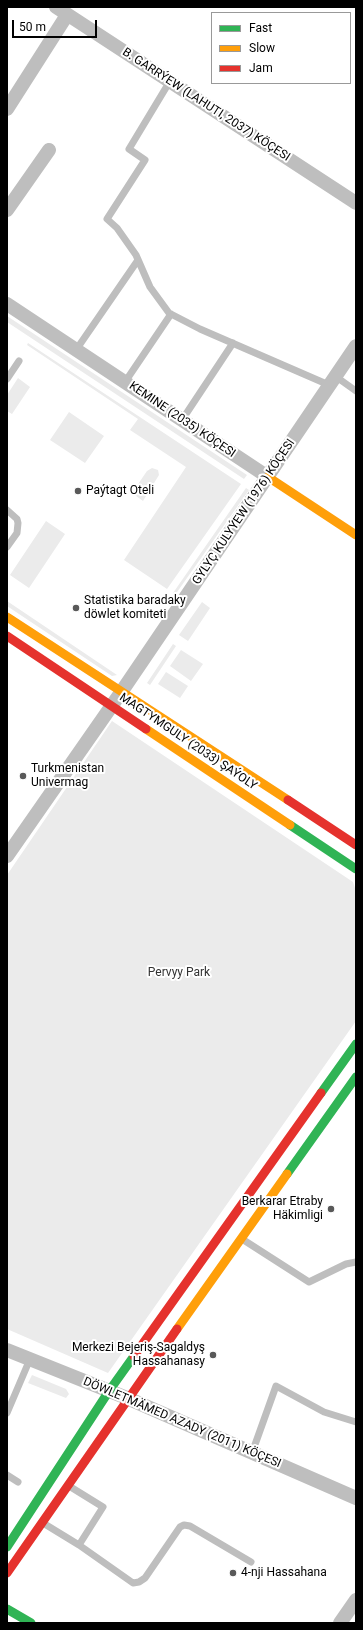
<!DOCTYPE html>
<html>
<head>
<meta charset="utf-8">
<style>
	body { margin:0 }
	#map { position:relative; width:363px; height:1630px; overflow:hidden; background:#fff; font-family:Roboto,sans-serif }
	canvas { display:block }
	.frame { position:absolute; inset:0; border:8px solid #000; pointer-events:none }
	.legend { position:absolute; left:211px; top:12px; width:140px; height:72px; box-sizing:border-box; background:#fff; border:1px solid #999; margin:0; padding:5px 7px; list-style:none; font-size:12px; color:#000 }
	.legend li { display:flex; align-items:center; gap:8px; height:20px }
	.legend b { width:20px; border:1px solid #999 }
	.scale { position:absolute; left:12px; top:20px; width:85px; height:18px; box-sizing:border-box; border:2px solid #000; border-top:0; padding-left:5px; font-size:12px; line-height:14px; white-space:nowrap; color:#000; -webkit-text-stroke:3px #fff; paint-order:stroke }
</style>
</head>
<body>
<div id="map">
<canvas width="363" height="1630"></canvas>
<div class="frame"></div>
<ul class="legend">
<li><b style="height:5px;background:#30b455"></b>Fast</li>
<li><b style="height:5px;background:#ff9f0a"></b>Slow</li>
<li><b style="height:5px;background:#e5322d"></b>Jam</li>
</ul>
<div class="scale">50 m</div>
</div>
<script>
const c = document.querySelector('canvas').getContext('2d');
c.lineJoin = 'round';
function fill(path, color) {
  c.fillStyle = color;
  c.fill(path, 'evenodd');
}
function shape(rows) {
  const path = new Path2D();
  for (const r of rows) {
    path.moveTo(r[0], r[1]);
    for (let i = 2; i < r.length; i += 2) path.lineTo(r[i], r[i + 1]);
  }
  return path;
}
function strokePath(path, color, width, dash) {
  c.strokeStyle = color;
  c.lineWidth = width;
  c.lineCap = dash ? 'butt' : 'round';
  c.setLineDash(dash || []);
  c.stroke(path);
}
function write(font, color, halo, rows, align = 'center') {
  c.font = font + ' Roboto,sans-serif';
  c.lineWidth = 4;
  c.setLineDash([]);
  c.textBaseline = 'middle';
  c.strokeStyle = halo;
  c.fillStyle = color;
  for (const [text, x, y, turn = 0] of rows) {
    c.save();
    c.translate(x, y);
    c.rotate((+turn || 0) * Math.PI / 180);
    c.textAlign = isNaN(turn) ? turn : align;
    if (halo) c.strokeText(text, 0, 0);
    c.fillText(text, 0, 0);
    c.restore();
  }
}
fill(shape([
	[7,316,247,475,244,479,7,322],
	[28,343,241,484,167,589,124,560,186,467,130,430,138,419,27,345],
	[18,378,30,387,12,414,7,411,7,395],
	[69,412,104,436,85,463,50,440],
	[152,468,158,470,159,475,143,501,132,493,147,471],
	[246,488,249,490,175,595,173,593],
	[46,521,65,534,29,588,10,575],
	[7,601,117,675,112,676,7,606],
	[202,602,210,608,188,641,179,635],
	[173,644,176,646,150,685,147,683],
	[181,650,203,664,191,681,170,666],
	[166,672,188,686,180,698,158,684],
	[112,721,353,882,356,891,356,1021,108,1373,7,1329,7,875],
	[32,1375,66,1389,69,1394,66,1398,28,1383]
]), '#ebebeb');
strokePath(shape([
	[170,81,129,149,145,160,107,219,117,228,136,255,150,287,169,313,200,329,329,385],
	[76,350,138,260],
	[335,376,356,391],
	[7,379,19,361],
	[125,382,171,314],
	[182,420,233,343],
	[7,510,17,519,18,523,17,533,7,547],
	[242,1239,309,1282,346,1264,356,1262],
	[7,1413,30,1359],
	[252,1453,276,1386,324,1412,356,1422],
	[7,1475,18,1482],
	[43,1523,79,1545,103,1507,69,1486],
	[79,1545,133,1583,139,1582,145,1578,180,1527,184,1525,190,1526,251,1562]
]), '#bebebe', 7);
strokePath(shape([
	[56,7,356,203],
	[7,109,67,15],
	[7,210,49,150],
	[7,304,268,477],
	[7,856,122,691,356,346],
	[7,1350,127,1398,356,1498],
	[340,1623,356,1600]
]), '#bebebe', 14);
strokePath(shape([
	[290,825,356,869],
	[321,1093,356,1044],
	[287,1174,356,1077],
	[7,1547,109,1391,134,1356],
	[7,1609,31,1623]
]), '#30b455', 9);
strokePath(shape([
	[268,477,356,535],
	[7,617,288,800],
	[146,729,290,825],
	[177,1329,287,1174]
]), '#ff9f0a', 9);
strokePath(shape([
	[7,636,146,729],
	[288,800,356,845],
	[134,1356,321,1093],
	[7,1573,177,1329]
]), '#e5322d', 9);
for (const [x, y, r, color] of [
	[78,491,4,"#595959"],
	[76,608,4,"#595959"],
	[23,776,4,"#595959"],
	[331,1209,4,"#595959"],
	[213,1355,4,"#595959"],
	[233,1573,4,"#595959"]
]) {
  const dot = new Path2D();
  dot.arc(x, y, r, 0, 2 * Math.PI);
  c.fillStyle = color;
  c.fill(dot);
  strokePath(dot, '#fff', 1.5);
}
write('12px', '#000', '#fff', [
	["B. GARRÝEW (LAHUTI, 2037) KÖÇESI",206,105,33],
	["KEMINE (2035) KÖÇESI",182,420,34],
	["GYLYÇ KULYÝEW (1976) KÖÇESI",244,512,-56],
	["MAGTYMGULY (2033) ŞAÝOLY",188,742,34],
	["DÖWLETMÄMED AZADY (2011) KÖÇESI",182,1423,23]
]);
write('12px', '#000', '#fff', [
	["Paýtagt Oteli",86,491],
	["Statistika baradaky",84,601],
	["döwlet komiteti",84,615],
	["Turkmenistan",31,769],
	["Univermag",31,783],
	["Berkarar Etraby",323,1202,"right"],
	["Häkimligi",323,1216,"right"],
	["Merkezi Bejeriş-Sagaldyş",205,1348,"right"],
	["Hassahanasy",205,1362,"right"],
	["4-nji Hassahana",241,1573]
], 'left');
write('12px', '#323232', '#fff', [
	["Pervyy Park",179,973]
]);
</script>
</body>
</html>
